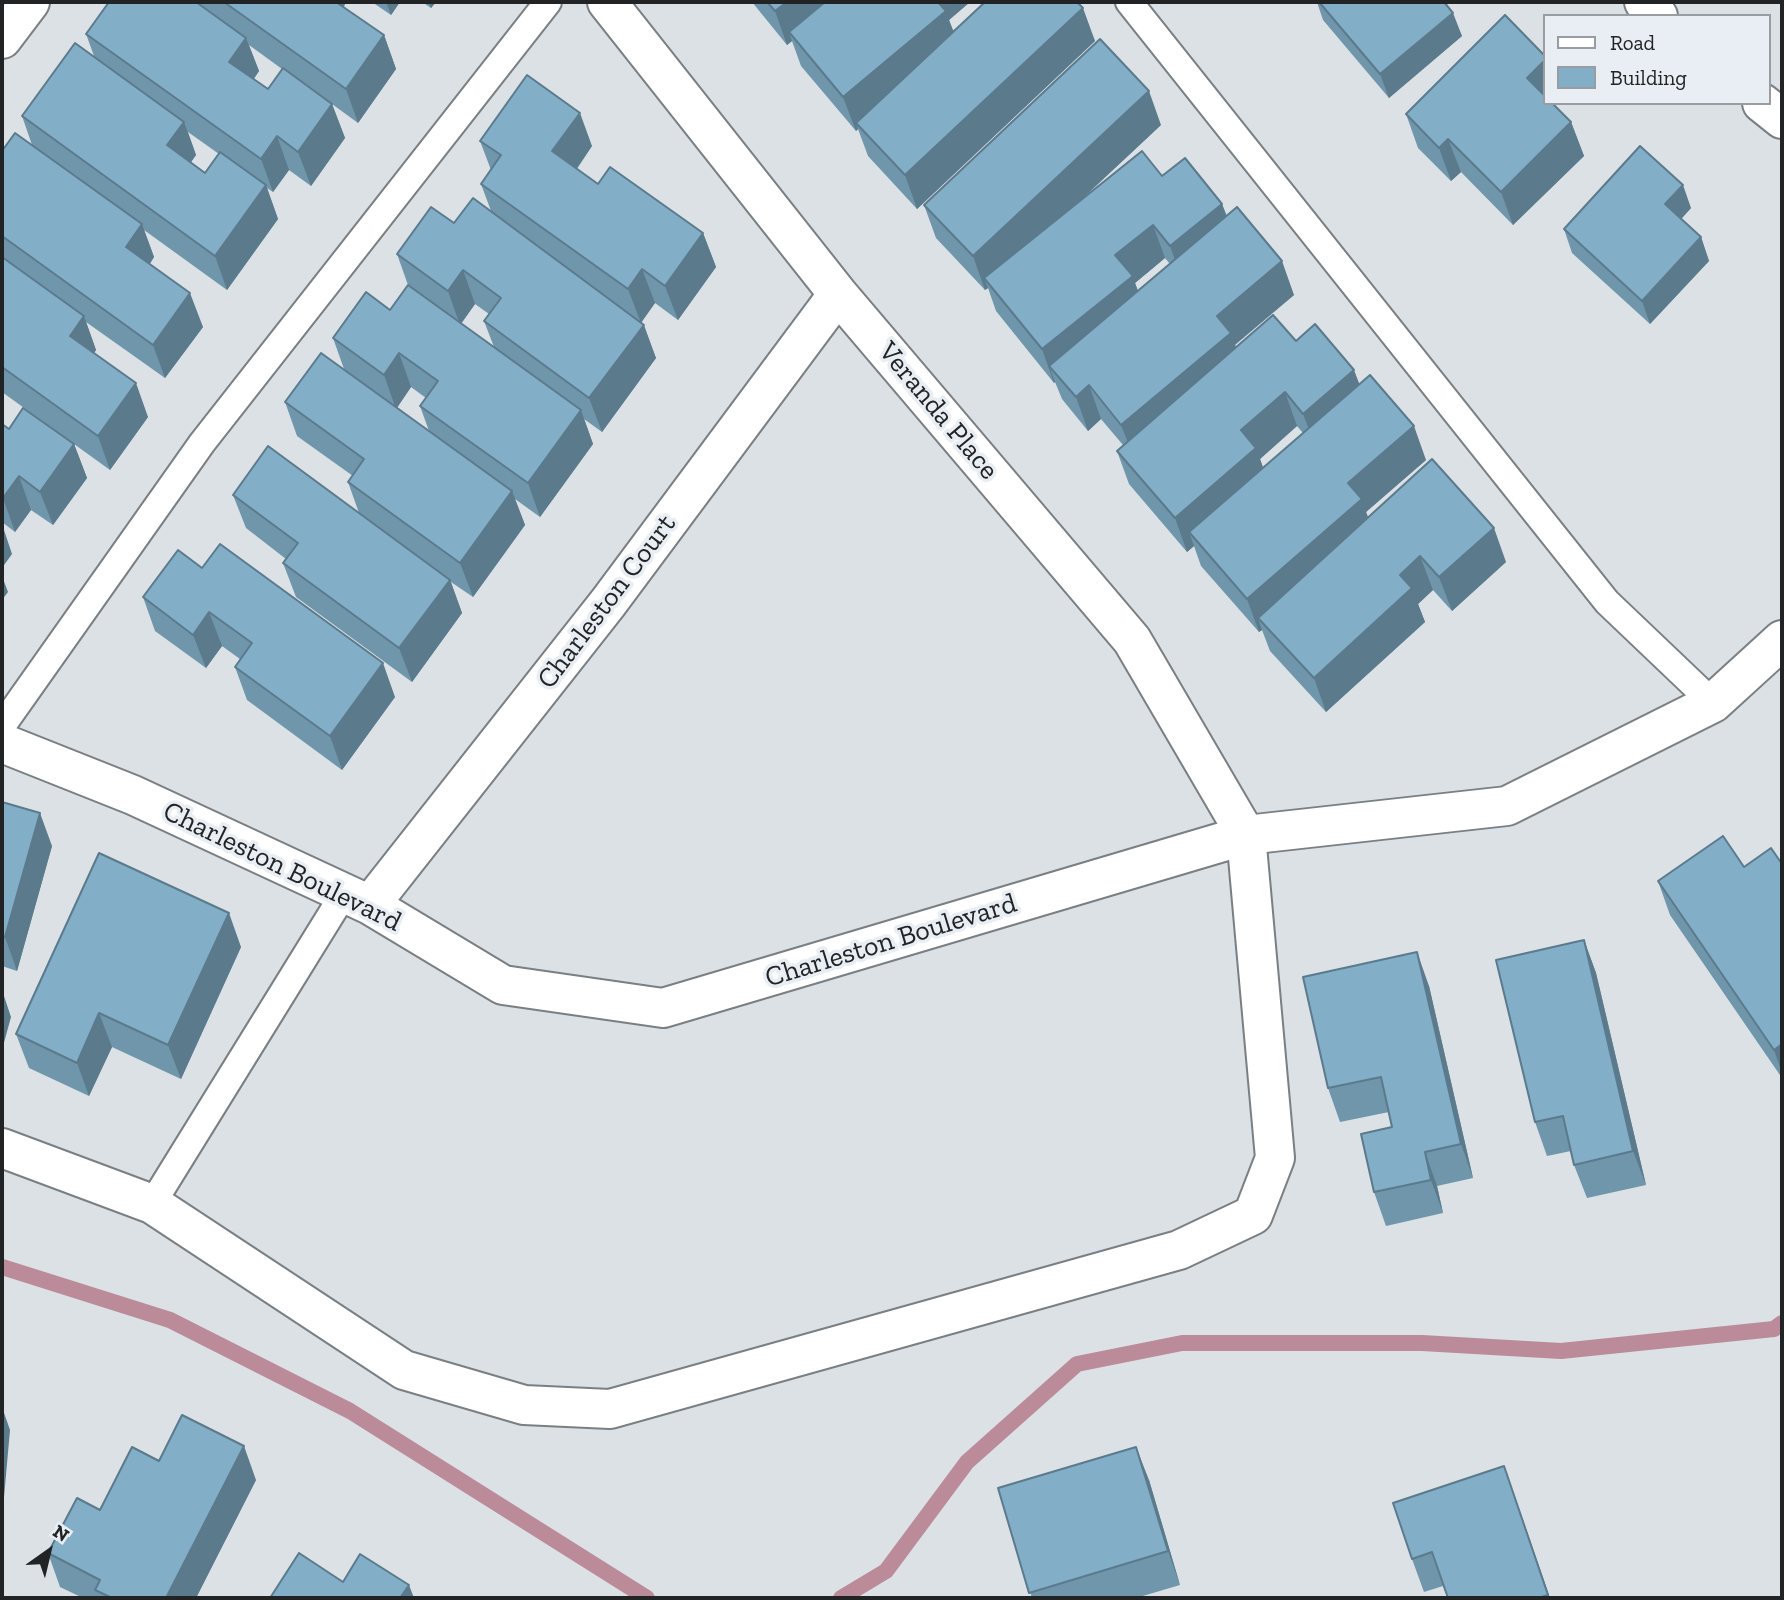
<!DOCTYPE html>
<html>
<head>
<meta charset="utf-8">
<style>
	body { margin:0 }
	#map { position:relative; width:1784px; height:1600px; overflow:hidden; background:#dbe1e5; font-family:"Zilla Slab",serif }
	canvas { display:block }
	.frame { position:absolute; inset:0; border:4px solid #212325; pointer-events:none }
	.legend { position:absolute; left:1543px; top:14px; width:228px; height:91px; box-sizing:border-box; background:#e8eef3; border:2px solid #989da1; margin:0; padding:9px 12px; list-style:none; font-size:21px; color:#212325 }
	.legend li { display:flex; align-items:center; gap:14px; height:35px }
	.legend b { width:35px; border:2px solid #989da1 }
	.north { position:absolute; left:14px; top:1516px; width:70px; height:70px; -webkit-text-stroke:5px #e8eef3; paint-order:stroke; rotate:34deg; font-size:19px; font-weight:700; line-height:28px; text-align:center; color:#212325 }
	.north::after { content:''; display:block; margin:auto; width:24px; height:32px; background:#212325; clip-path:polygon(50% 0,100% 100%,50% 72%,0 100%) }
</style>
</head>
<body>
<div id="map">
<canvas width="1784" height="1600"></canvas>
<div class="frame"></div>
<ul class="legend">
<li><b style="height:9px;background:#fff"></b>Road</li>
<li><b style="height:19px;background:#82aec8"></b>Building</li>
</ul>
<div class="north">N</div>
</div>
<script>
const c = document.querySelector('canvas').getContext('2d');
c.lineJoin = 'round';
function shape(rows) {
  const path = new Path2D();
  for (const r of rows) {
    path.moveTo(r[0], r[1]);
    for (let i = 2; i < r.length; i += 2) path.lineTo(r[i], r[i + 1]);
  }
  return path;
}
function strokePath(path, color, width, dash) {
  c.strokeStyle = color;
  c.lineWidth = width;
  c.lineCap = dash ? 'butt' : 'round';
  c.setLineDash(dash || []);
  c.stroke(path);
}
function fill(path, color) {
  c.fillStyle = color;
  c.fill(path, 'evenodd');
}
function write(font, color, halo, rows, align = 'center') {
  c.font = font + ' "Zilla Slab",serif';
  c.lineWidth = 7;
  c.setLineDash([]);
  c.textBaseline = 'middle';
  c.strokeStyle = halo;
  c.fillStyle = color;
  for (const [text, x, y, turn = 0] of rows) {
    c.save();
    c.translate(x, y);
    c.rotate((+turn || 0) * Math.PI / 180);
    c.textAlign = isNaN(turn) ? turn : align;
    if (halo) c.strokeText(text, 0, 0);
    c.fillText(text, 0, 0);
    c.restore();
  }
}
strokePath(shape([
	[2,1267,170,1320,350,1411,647,1598],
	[841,1598,886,1571,967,1462,1077,1364,1182,1343,1422,1343,1561,1351,1774,1329,1782,1323]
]), '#bb8b99', 16);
const service = shape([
	[1129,2,1607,602,1713,703],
	[2,726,202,443,548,2],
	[152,1204,345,892]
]);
const minor = shape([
	[1644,2,1658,16],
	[2,39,30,2],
	[1762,103,1782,119],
	[2,743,133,795,370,905,503,985,663,1008,1246,835,1507,806,1713,703,1782,640],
	[370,905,608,603,838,294],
	[2,1148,152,1204,404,1370,524,1405,610,1409,1179,1250,1253,1215,1275,1158,1246,835,1132,640,838,294,607,2]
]);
strokePath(service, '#797f82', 30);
strokePath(minor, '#797f82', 42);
strokePath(service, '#fff', 26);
strokePath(minor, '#fff', 38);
fill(shape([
	[109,2,346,2,344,7,384,35,396,69,358,123,332,104,345,138,311,186,289,170,273,192,267,188,278,219,227,290,144,230,154,257,150,264,203,327,165,378,86,322,96,350,94,353,148,417,110,470,74,444,87,478,53,525,31,510,15,532,2,522,2,424,9,429,63,436,2,392,2,151,32,145,22,116,94,56,86,34],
	[249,45,282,69,268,89,254,79,259,71],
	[188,132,219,154,205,173,191,162,196,155],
	[372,2,400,2,391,15],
	[422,2,436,2,431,8],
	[752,2,970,2,949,20,953,31,984,3,983,2,1077,2,1095,41,917,209,868,156,858,129,856,131,801,66,792,41,787,45],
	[1317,2,1444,2,1462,36,1389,98,1323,20],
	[1544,103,1571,122,1584,156,1513,225,1461,172,1451,181,1418,148,1406,114],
	[1161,125,1085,196,1162,176,1222,204,1227,216,1294,295,1235,344,1236,347,1296,341,1359,384,1426,460,1366,512,1368,517,1506,562,1452,611,1433,590,1418,604,1425,622,1326,712,1270,651,1262,630,1259,632,1201,566,1194,546,1187,552,1129,484,1117,451,1123,445,1101,419,1088,431,1062,399,1055,382,1054,383,996,311,988,288,985,290,936,238,924,205],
	[1165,258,1170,264,1138,291,1135,283],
	[1297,426,1303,433,1263,468,1260,459],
	[480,141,592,146,577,169,598,184,703,233,716,267,678,320,655,303,641,322,656,358,602,432,584,419,593,444,540,517,515,499,525,525,473,597,451,582,462,613,412,682,296,597,283,563,286,559,246,528,233,495,359,513,348,482,353,476,297,436,285,402,344,369,333,338,390,310,408,285,397,254,454,223,491,211,481,184,491,170],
	[475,304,489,314,484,321,494,347,461,324],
	[411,387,426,398,420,406,429,431,397,408],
	[1691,208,1681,219,1701,237,1709,261,1650,324,1572,253,1564,229],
	[202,568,395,697,342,770,247,700,235,667,240,659,222,646,206,668,155,631,143,597],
	[2,802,52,846,17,971,2,966],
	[1782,864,1782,1078,1670,915,1658,881,1744,867],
	[1584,940,1596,973,1646,1185,1587,1198,1574,1165,1571,1151,1547,1156,1535,1122],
	[241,947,181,1079,112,1047,89,1096,29,1068,16,1034],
	[1429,986,1473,1178,1437,1186,1443,1213,1386,1226,1374,1192,1392,1127,1389,1112,1340,1122,1328,1088],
	[159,1461,256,1480,196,1598,83,1598,60,1587,48,1553],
	[1149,1480,1180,1585,1136,1598,1032,1598,998,1488],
	[1516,1500,1550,1598,1448,1598,1443,1586,1424,1592,1412,1559]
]), '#7096ac');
fill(shape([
	[324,2,346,2,332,24],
	[386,2,400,2,391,15],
	[429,2,436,2,431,8],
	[787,2,841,2,789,32,792,41,787,45,775,11],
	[933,2,970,2,949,20,959,45,856,123,858,129,856,131,843,97],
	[1083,8,1095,41,917,209,905,175],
	[1453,13,1462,36,1389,98,1380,74],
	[384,35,396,69,358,123,346,89],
	[246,38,259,71,242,95,229,62],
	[1544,61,1544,103,1527,78],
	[1149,91,1161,125,990,285,984,278,988,288,985,290,973,256],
	[332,104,345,138,311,186,298,152],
	[580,113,592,146,565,185,552,151],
	[184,122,196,155,179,179,167,145],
	[1571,122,1584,156,1513,225,1501,192],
	[277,136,289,170,273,192,261,159],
	[1448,139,1461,172,1451,181,1439,148],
	[266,185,278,219,227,290,215,256],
	[1683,185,1691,208,1674,227,1665,204],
	[1222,204,1234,237,1182,279,1170,246],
	[142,224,154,257,138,281,126,247],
	[1153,225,1165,258,1135,283,1145,310,1049,366,1055,382,1054,383,1042,349,1115,255],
	[703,233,716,267,678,320,665,286],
	[1701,237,1709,261,1650,324,1642,301],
	[1282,261,1294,295,1235,345,1243,366,1134,458,1121,425,1217,316],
	[642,269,655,303,641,323,628,289],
	[463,270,475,304,460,325,448,291],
	[190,293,203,327,165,378,153,345],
	[84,316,96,350,82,370,70,336],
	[644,325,656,358,602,432,589,398],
	[399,353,411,387,396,409,384,375],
	[1354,370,1367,404,1316,448,1303,414],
	[136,383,148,417,110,470,98,436],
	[1089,385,1101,419,1088,431,1076,397],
	[1285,392,1297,426,1260,459,1268,481,1189,532,1194,546,1187,552,1175,518,1241,430],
	[581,410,593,444,540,517,528,483],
	[1414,426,1426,460,1366,512,1374,533,1258,618,1262,630,1259,632,1247,599,1348,483],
	[74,444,87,478,53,525,40,492],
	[19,476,31,510,15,532,3,498],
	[512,491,525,525,473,597,460,563],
	[2,524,12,554,2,568],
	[1494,528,1506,562,1452,611,1439,577],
	[1420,556,1433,590,1418,604,1425,622,1326,712,1314,678,1400,575],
	[2,576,8,592,2,600],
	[450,580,462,613,412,682,399,648],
	[209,612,222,646,206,668,193,635],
	[383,663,395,697,342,770,330,736],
	[40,813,52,846,17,971,5,937],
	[229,913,241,947,181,1079,168,1045],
	[1584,940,1596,973,1646,1185,1633,1151],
	[1417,952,1429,986,1473,1178,1461,1144],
	[2,990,11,1017,2,1050],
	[99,1013,112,1047,89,1096,77,1063],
	[1782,1044,1782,1073,1774,1050],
	[1425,1152,1437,1186,1443,1213,1431,1180],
	[2,1407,10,1430,2,1520],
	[244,1446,256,1480,196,1598,166,1598],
	[1136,1447,1149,1480,1180,1585,1168,1551],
	[1504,1466,1516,1500,1550,1598,1548,1595],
	[409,1585,414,1598,400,1598]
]), '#5b7a8c');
const building = shape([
	[109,2,196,2,246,38,229,62,268,89,283,68,332,104,298,152,277,136,261,159,86,34,109,2],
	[224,2,336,2,384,35,346,89,224,2],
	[767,2,787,2,775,11,767,2],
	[825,2,938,2,946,11,843,97,789,32,825,2],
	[985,2,1077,2,1083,8,905,175,856,123,985,2],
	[1319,2,1444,2,1453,13,1380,74,1319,2],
	[1505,15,1544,55,1544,61,1527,78,1544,95,1544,103,1552,103,1571,122,1501,192,1448,139,1439,148,1406,114,1505,15],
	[1100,39,1149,91,973,256,924,205,1100,39],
	[75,43,184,122,167,145,205,173,220,152,266,185,215,256,22,116,75,43],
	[527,75,580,113,552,151,598,184,610,167,703,233,665,286,642,269,628,289,481,184,501,155,480,141,527,75],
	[15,133,142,224,126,247,190,293,153,345,2,236,2,151,15,133],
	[1640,146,1683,185,1665,204,1701,237,1642,301,1564,229,1640,146],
	[1142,151,1162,176,1185,158,1222,204,1170,246,1153,225,1115,255,1133,276,1042,349,984,278,1142,151],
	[473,198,644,325,589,398,484,321,501,298,463,270,448,291,397,254,431,207,454,223,473,198],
	[1237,207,1282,261,1217,316,1231,333,1121,425,1089,385,1076,397,1049,366,1237,207],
	[2,257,84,316,70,336,136,383,98,436,2,367,2,257],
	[408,285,581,410,528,483,420,406,438,381,399,353,384,375,333,338,366,292,390,310,408,285],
	[1273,315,1296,341,1315,324,1354,370,1303,414,1285,392,1241,430,1256,448,1175,518,1117,451,1273,315],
	[321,353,512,491,460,563,348,482,364,459,285,402,321,353],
	[1370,375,1414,426,1348,483,1362,499,1247,599,1189,532,1370,375],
	[23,408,74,444,40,492,19,476,3,498,2,497,2,424,9,429,23,408],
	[268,446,450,580,399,648,283,563,298,543,233,495,268,446],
	[1432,459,1494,528,1439,577,1420,556,1400,575,1412,588,1314,678,1258,618,1432,459],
	[220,544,383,663,330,736,235,667,252,643,209,612,193,635,143,597,178,550,202,568,220,544],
	[2,802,40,813,5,937,2,936,2,802],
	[1723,836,1744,867,1771,848,1782,864,1782,1044,1774,1050,1658,881,1723,836],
	[99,853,229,913,168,1045,99,1013,77,1063,16,1034,99,853],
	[1584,940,1633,1151,1574,1165,1563,1116,1535,1122,1496,960,1584,940],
	[1417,952,1461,1144,1425,1152,1431,1180,1374,1192,1361,1134,1392,1127,1381,1077,1328,1088,1303,977,1417,952],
	[182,1415,244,1446,166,1598,112,1598,95,1590,100,1580,48,1553,77,1498,100,1510,132,1447,159,1461,182,1415],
	[1136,1447,1168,1551,1029,1593,998,1488,1136,1447],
	[1504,1466,1548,1595,1538,1598,1448,1598,1432,1552,1412,1559,1393,1503,1504,1466],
	[299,1553,343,1582,360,1554,409,1585,400,1598,270,1598,299,1553]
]);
fill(building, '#82aec8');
strokePath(building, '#5b7a8c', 2);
write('28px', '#212325', '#e8eef3', [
	["Veranda Place",938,411,50],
	["Charleston Court",607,602,-53],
	["Charleston Boulevard",282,867,26],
	["Charleston Boulevard",891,941,-17]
]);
</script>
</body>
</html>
